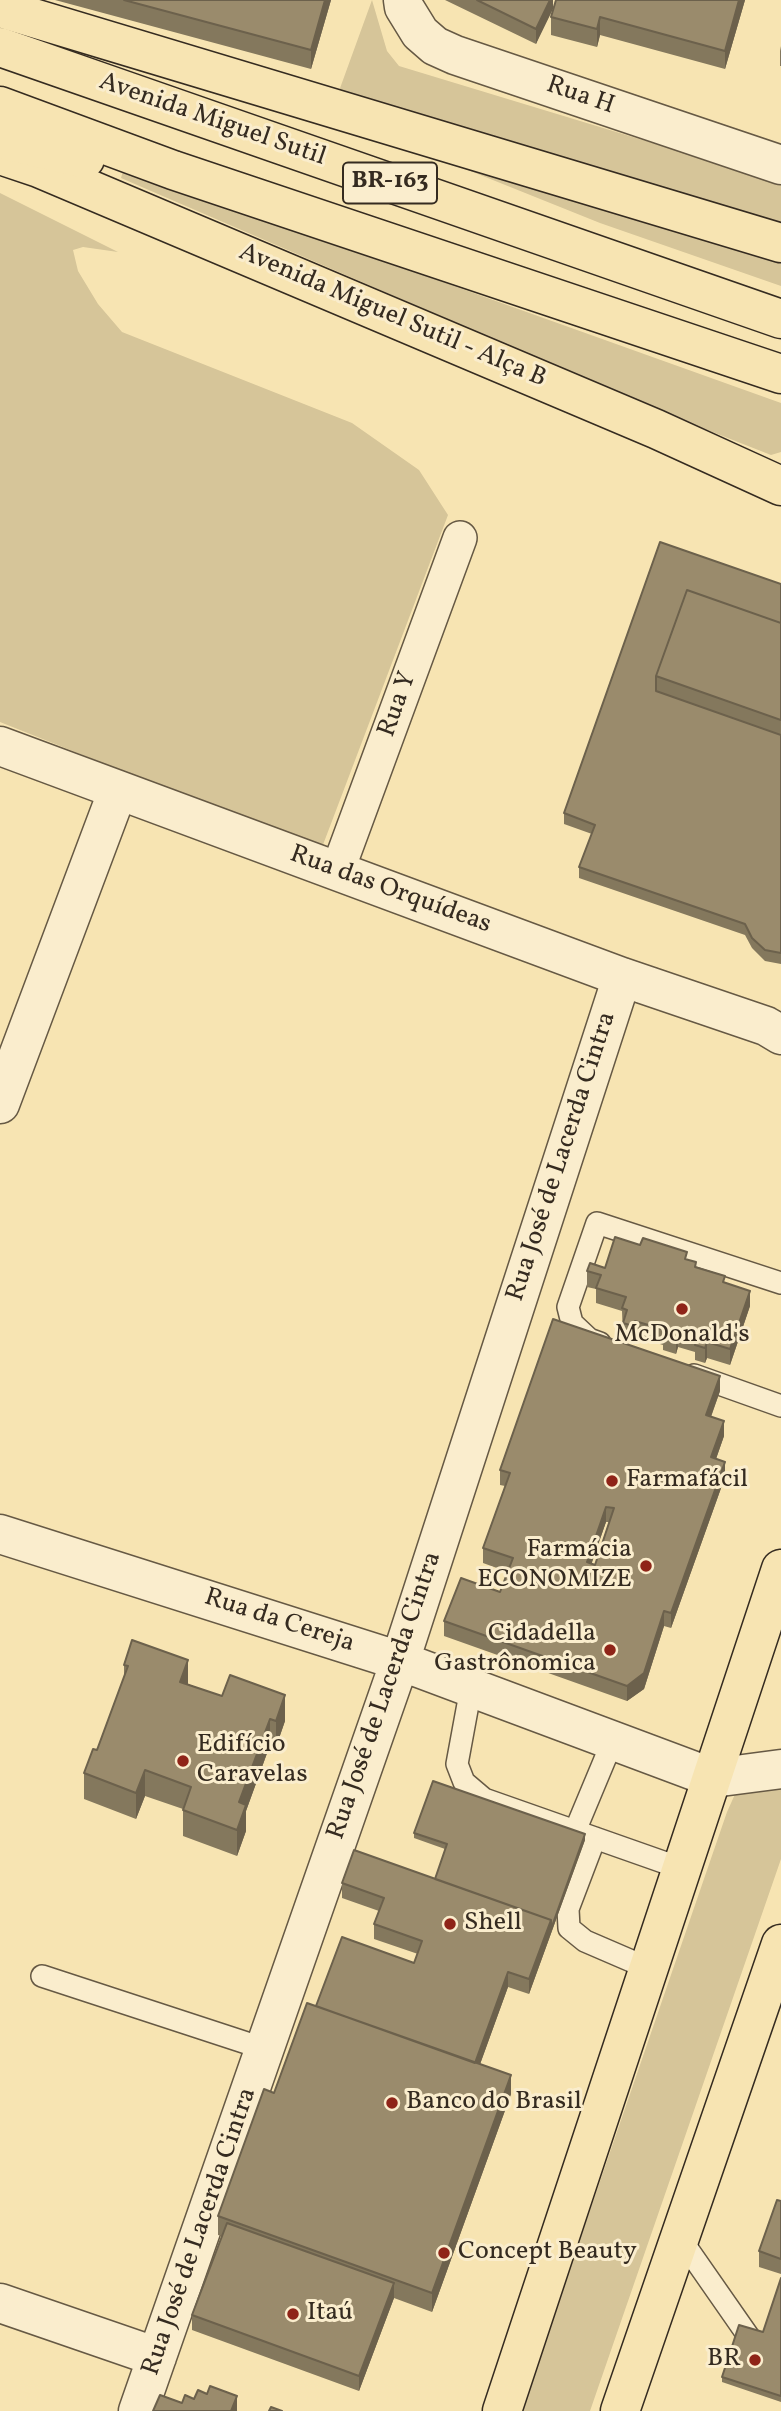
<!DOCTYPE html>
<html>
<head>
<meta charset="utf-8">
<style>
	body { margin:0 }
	canvas { display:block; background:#f7e4b2 }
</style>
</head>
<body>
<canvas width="781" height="2411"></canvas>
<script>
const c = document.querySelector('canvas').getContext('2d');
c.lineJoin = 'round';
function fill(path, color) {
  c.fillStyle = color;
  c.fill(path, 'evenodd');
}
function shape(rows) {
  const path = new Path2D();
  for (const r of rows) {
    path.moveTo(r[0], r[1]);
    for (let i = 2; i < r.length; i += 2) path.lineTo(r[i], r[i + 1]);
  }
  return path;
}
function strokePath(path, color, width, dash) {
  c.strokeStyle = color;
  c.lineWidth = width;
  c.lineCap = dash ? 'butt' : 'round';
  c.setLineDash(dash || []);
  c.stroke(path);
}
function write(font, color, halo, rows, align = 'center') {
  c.font = font + ' Vollkorn,serif';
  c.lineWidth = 6;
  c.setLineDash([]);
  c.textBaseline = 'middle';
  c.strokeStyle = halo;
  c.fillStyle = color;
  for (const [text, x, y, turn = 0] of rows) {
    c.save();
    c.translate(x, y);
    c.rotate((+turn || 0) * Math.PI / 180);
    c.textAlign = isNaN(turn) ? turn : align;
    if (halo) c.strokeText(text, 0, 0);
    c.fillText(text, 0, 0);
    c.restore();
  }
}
fill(shape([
	[372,0,387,51,399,66,781,182,781,227,335,102],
	[418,150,781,258,781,286,600,223],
	[123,171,236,208,781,403,781,452,771,455,672,416,121,178],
	[0,193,118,252,83,247,73,250,78,271,98,304,122,332,352,423,419,470,448,515,321,850,0,722],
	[781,1778,781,1859,590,2411,521,2411,727,1812,736,1792]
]), '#d6c599');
const service = shape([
	[600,1343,589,1339,572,1323,568,1307,597,1223,781,1283],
	[694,1375,781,1406],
	[471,1688,457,1764,464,1782,484,1799,683,1869],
	[575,1831,613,1740],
	[595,1838,568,1909,569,1928,585,1941,650,1969],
	[42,1976,265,2049],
	[680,2238,781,2383]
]);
const pedestrian = shape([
	[337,872,460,538]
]);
const minor = shape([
	[403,0,404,7,420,33,435,46,455,55,781,165],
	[0,746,622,977,766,1026,781,1035],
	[0,1104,118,790],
	[0,1534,400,1661,713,1778,781,1769],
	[0,2303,157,2357],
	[138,2411,400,1661,622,977]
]);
const primary = shape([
	[0,8,781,243],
	[0,155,39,168,656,429,781,486],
	[502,2411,781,1569],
	[620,2411,781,1944]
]);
const trunk = shape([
	[0,47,781,319],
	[0,106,173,170,781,374],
	[0,139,85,159]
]);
strokePath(service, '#665944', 24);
strokePath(pedestrian, '#665944', 36);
strokePath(minor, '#665944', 41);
strokePath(primary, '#352b20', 41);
strokePath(trunk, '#352b20', 41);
strokePath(service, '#faedcd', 21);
strokePath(pedestrian, '#faedcd', 33);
strokePath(minor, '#faedcd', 38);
strokePath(primary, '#f7e4b2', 38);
strokePath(trunk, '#f7e4b2', 38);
fill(shape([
	[55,0,331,0,311,69],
	[445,0,553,0,536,44],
	[745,0,725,69,600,35,597,47,551,35,551,17],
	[781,46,781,66,780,66,780,51],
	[660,542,781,584,781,964,765,961,752,948,745,935,579,878,579,867,592,834,564,824,564,813],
	[687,1259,696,1267,725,1282,750,1306,730,1365,707,1358,705,1363,695,1360,695,1352,678,1347,676,1354,663,1350,663,1345,635,1336,633,1341,623,1338,622,1311,596,1303,596,1289,587,1287,587,1271,605,1268],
	[720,1391,711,1417,724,1436,716,1459,725,1477,671,1628,664,1626,644,1689,627,1701,444,1636,444,1621,500,1592,508,1572,483,1563,483,1548,505,1486,500,1485,500,1470],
	[606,1522,609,1522,595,1565,591,1564],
	[124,1665,188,1684,285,1721,276,1747,270,1745,246,1811,246,1831,237,1856,183,1836,183,1809,145,1796,136,1819,84,1799,84,1773,97,1750,124,1679],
	[414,1833,585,1840,529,1994,508,1987,480,2064,511,2094,432,2312,394,2298,359,2391,192,2330,192,2315,222,2236,218,2235,218,2216,274,2093,316,2006,414,1963,418,1954,374,1939,374,1924,379,1911,342,1898,342,1883,435,1879,445,1849,414,1838],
	[781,2201,781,2274,759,2267,759,2251],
	[781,2278,781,2402,722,2382,722,2377,763,2332]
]), '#84785d');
fill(shape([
	[325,0,331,0,311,69,311,50],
	[550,0,553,0,553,9,536,44,536,29],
	[739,0,745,0,725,69,725,51],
	[600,17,600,35,597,47,597,29],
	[750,1291,750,1306,730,1365,730,1349],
	[635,1321,635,1336,633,1341,633,1326],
	[678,1332,678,1347,676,1354,676,1339],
	[707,1342,707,1358,705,1363,705,1348],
	[720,1376,720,1391,706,1430,706,1415],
	[724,1421,724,1436,711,1473,711,1457],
	[725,1462,725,1477,671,1628,671,1613],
	[606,1507,606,1522,587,1577,587,1562],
	[664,1611,664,1626,644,1689,627,1701,627,1686],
	[188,1660,188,1686,180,1682],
	[285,1695,285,1721,276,1747,276,1721],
	[270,1719,270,1745,246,1811,246,1831,237,1856,237,1830,239,1802],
	[145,1770,145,1796,136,1819,136,1793],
	[585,1834,585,1840,529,1994,529,1979,551,1920],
	[508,1972,508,1987,474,2081,474,2066],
	[511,2075,511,2094,432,2312,432,2293],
	[394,2283,394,2298,359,2391,359,2376],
	[237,2396,237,2411,231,2411]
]), '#6c614c');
const building = shape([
	[124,0,325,0,311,50,124,0],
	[477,0,550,0,536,29,477,0],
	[556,0,739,0,725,51,600,17,597,29,551,17,556,0],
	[660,542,781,584,781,623,687,590,656,676,656,691,781,735,781,953,765,950,752,938,745,924,579,867,595,825,564,813,660,542],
	[687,590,781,623,781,720,656,676,687,590],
	[615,1237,640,1245,643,1238,687,1252,685,1259,696,1262,695,1267,725,1276,723,1282,750,1291,730,1349,707,1342,705,1348,695,1345,697,1338,678,1332,676,1339,663,1335,665,1330,635,1321,633,1326,623,1323,627,1310,622,1308,626,1297,596,1288,601,1275,587,1271,590,1263,605,1268,615,1237],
	[553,1319,720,1376,706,1415,724,1421,711,1457,725,1462,671,1613,664,1611,644,1673,627,1686,444,1621,461,1578,500,1592,513,1558,483,1548,510,1473,500,1470,553,1319],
	[606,1507,614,1508,595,1565,587,1562,606,1507],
	[132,1640,188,1660,180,1682,222,1696,230,1675,285,1695,276,1721,270,1719,239,1802,246,1805,237,1830,183,1810,191,1787,145,1770,136,1793,84,1773,93,1749,97,1750,128,1666,124,1665,132,1640],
	[433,1781,585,1834,551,1929,551,1920,435,1879,447,1844,414,1833,433,1781],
	[354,1850,551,1920,529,1979,508,1972,475,2063,316,2006,342,1937,414,1963,422,1941,374,1924,384,1898,342,1883,354,1850],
	[307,2003,511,2075,432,2293,218,2216,264,2089,274,2093,307,2003],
	[777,2200,781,2201,781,2259,759,2251,777,2200],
	[227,2223,394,2283,359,2376,192,2315,227,2223],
	[781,2278,781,2396,722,2377,739,2325,763,2332,781,2278],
	[210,2386,237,2396,231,2411,153,2411,160,2395,182,2403,185,2395,194,2399,198,2390,207,2394,210,2386],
	[271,2407,282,2411,269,2411,271,2407]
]);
fill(building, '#9a8b6c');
strokePath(building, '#6c614c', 2);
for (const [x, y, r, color] of [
	[682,1309,7,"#8f2418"],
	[612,1481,7,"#8f2418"],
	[646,1566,7,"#8f2418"],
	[610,1650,7,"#8f2418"],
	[183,1761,7,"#8f2418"],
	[450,1924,7,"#8f2418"],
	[392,2103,7,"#8f2418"],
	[444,2253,7,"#8f2418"],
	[293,2314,7,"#8f2418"],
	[755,2360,7,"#8f2418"]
]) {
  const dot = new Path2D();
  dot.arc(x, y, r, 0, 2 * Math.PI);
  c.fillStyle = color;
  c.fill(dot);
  strokePath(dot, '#faedcd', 2.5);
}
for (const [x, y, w] of [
	[390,183,94]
]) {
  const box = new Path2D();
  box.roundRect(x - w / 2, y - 20.5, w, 41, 5);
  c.fillStyle = '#faedcd';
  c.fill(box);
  strokePath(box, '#352b20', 2);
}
write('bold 24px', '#352b20', null, [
	["BR-163",390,183]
]);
write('26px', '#352b20', '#faedcd', [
	["Rua H",580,97,19],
	["Avenida Miguel Sutil",212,121,19],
	["Avenida Miguel Sutil - Alça B",392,317,23],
	["Rua Y",399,705,-70],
	["Rua das Orquídeas",390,891,20],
	["Rua José de Lacerda Cintra",563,1157,-72],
	["Rua da Cereja",279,1622,18],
	["Rua José de Lacerda Cintra",386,1696,-71],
	["Rua José de Lacerda Cintra",201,2232,-71]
]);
write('26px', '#352b20', '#faedcd', [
	["McDonald's",682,1336,"center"],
	["Farmafácil",626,1481],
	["Farmácia",632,1551,"right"],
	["ECONOMIZE",632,1581,"right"],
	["Cidadella",596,1635,"right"],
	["Gastrônomica",596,1665,"right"],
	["Edifício",197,1746],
	["Caravelas",197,1776],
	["Shell",464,1924],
	["Banco do Brasil",406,2103],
	["Concept Beauty",458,2253],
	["Itaú",307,2314],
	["BR",741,2360,"right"]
], 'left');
</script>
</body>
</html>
